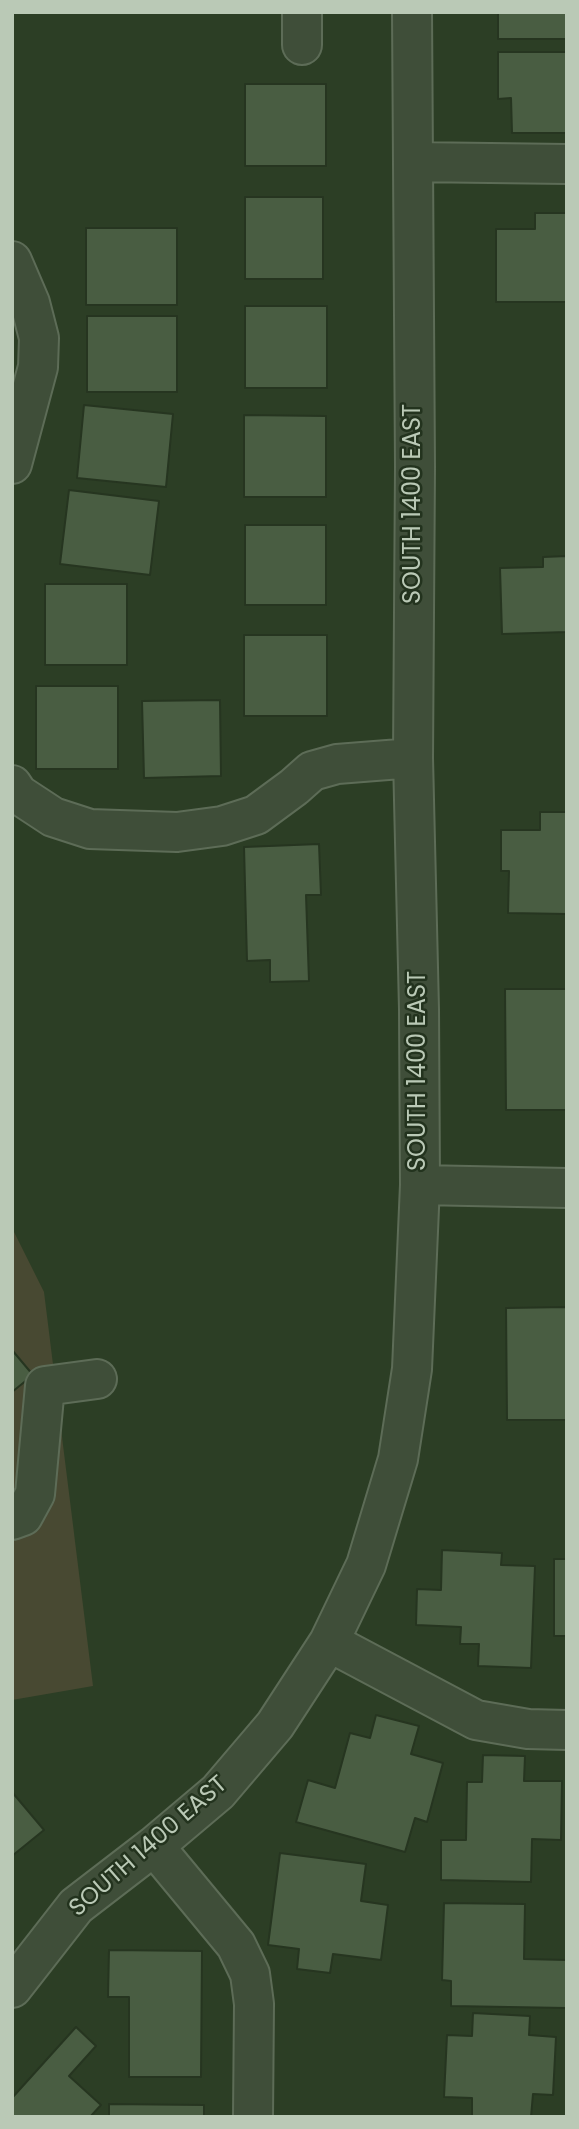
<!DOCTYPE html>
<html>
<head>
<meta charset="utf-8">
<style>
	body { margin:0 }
	#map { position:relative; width:579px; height:2129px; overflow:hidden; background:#2c3e25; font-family:Poppins,sans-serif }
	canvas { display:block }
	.frame { position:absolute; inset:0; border:14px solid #bac9b6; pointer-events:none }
</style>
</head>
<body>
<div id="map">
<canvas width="579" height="2129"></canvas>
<div class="frame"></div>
</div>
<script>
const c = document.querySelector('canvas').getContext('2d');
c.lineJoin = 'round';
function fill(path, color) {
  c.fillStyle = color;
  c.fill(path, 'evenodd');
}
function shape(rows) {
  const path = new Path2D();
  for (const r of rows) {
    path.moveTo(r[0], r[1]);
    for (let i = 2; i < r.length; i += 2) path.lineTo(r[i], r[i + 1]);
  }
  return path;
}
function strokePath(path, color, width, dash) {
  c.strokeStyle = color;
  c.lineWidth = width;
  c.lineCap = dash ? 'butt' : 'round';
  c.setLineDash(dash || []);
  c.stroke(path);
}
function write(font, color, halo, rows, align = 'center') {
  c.font = font + ' Poppins,sans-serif';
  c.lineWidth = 5;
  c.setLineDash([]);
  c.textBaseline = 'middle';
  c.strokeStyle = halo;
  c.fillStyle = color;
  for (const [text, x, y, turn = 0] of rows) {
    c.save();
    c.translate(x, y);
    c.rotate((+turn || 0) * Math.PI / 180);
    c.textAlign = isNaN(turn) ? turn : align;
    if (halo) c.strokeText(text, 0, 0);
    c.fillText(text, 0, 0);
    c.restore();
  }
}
fill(shape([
	[12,1228,44,1292,93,1686,12,1700]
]), '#484932');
const building = shape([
	[498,12,567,12,567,39,498,39,498,12],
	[498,52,567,52,567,133,512,133,511,98,498,99,498,52],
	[245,84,326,84,326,166,245,166,245,84],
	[245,197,323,197,323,279,245,279,245,197],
	[535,213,567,213,567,302,496,302,496,229,535,229,535,213],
	[86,228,177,228,177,305,86,305,86,228],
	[245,306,327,306,327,388,245,388,245,306],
	[87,316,177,316,177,392,87,392,87,316],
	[84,405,173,414,166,487,77,478,84,405],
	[244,415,326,416,326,497,244,497,244,415],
	[69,490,159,501,150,575,60,564,69,490],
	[245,525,326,525,326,605,245,605,245,525],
	[567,556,567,632,502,634,500,568,543,567,543,557,567,556],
	[45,584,127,584,127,665,45,665,45,584],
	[244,635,327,635,327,716,244,716,244,635],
	[36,686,118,686,118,769,36,769,36,686],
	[220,700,221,776,144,778,142,701,220,700],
	[540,812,567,812,567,914,508,913,509,871,501,871,501,830,540,830,540,812],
	[319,844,321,895,306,895,309,981,270,982,270,960,247,961,244,847,319,844],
	[505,989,567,989,567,1110,506,1110,505,989],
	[567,1307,567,1420,507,1420,506,1308,567,1307],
	[12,1350,33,1375,12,1392,12,1350],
	[442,1550,502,1553,501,1565,535,1566,531,1668,478,1666,479,1644,460,1644,461,1627,416,1625,417,1589,441,1590,442,1550],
	[554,1559,567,1559,567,1636,554,1636,554,1559],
	[376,1715,419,1726,411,1754,443,1763,427,1822,415,1818,405,1852,296,1822,308,1780,335,1788,350,1733,370,1738,376,1715],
	[483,1755,525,1756,524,1781,562,1781,561,1840,532,1839,531,1882,441,1880,441,1840,466,1840,467,1782,482,1782,483,1755],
	[12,1792,44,1830,12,1856,12,1792],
	[280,1853,366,1864,361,1901,388,1905,381,1960,333,1954,330,1973,297,1969,299,1949,268,1945,280,1853],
	[444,1903,525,1904,524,1959,567,1960,566,2008,451,2006,451,1981,442,1980,444,1903],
	[109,1950,202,1951,201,2077,129,2077,129,1997,108,1997,109,1950],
	[473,2013,530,2016,529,2035,556,2037,553,2095,533,2094,531,2117,472,2117,472,2098,444,2097,447,2035,472,2036,473,2013],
	[76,2027,96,2046,69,2076,101,2105,90,2117,12,2117,12,2098,76,2027],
	[109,2104,204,2105,204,2117,109,2117,109,2104]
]);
fill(building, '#495d42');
strokePath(building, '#263520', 2);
const minor = shape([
	[302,45,302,12],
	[413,162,567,164],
	[12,261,30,303,39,338,38,367,12,464],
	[12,785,18,794,53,817,90,829,177,832,222,826,256,815,294,787,312,771,337,764,413,758],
	[420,1185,567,1188],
	[12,1520,23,1516,35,1494,45,1386,97,1379],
	[329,1642,476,1720,528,1729,567,1730],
	[154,1846,236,1945,250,1974,254,2004,253,2117],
	[12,1988,76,1906,154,1846,218,1792,275,1725,329,1642,366,1565,398,1459,412,1369,420,1185,419,1009,413,758,415,467,412,12]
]);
strokePath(minor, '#5d6c57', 42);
strokePath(minor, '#3f4e39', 38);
write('24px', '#bac9b6', '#23331e', [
	["SOUTH 1400 EAST",414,504,-90],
	["SOUTH 1400 EAST",419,1071,-90],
	["SOUTH 1400 EAST",149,1847,-41]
]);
</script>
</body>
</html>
